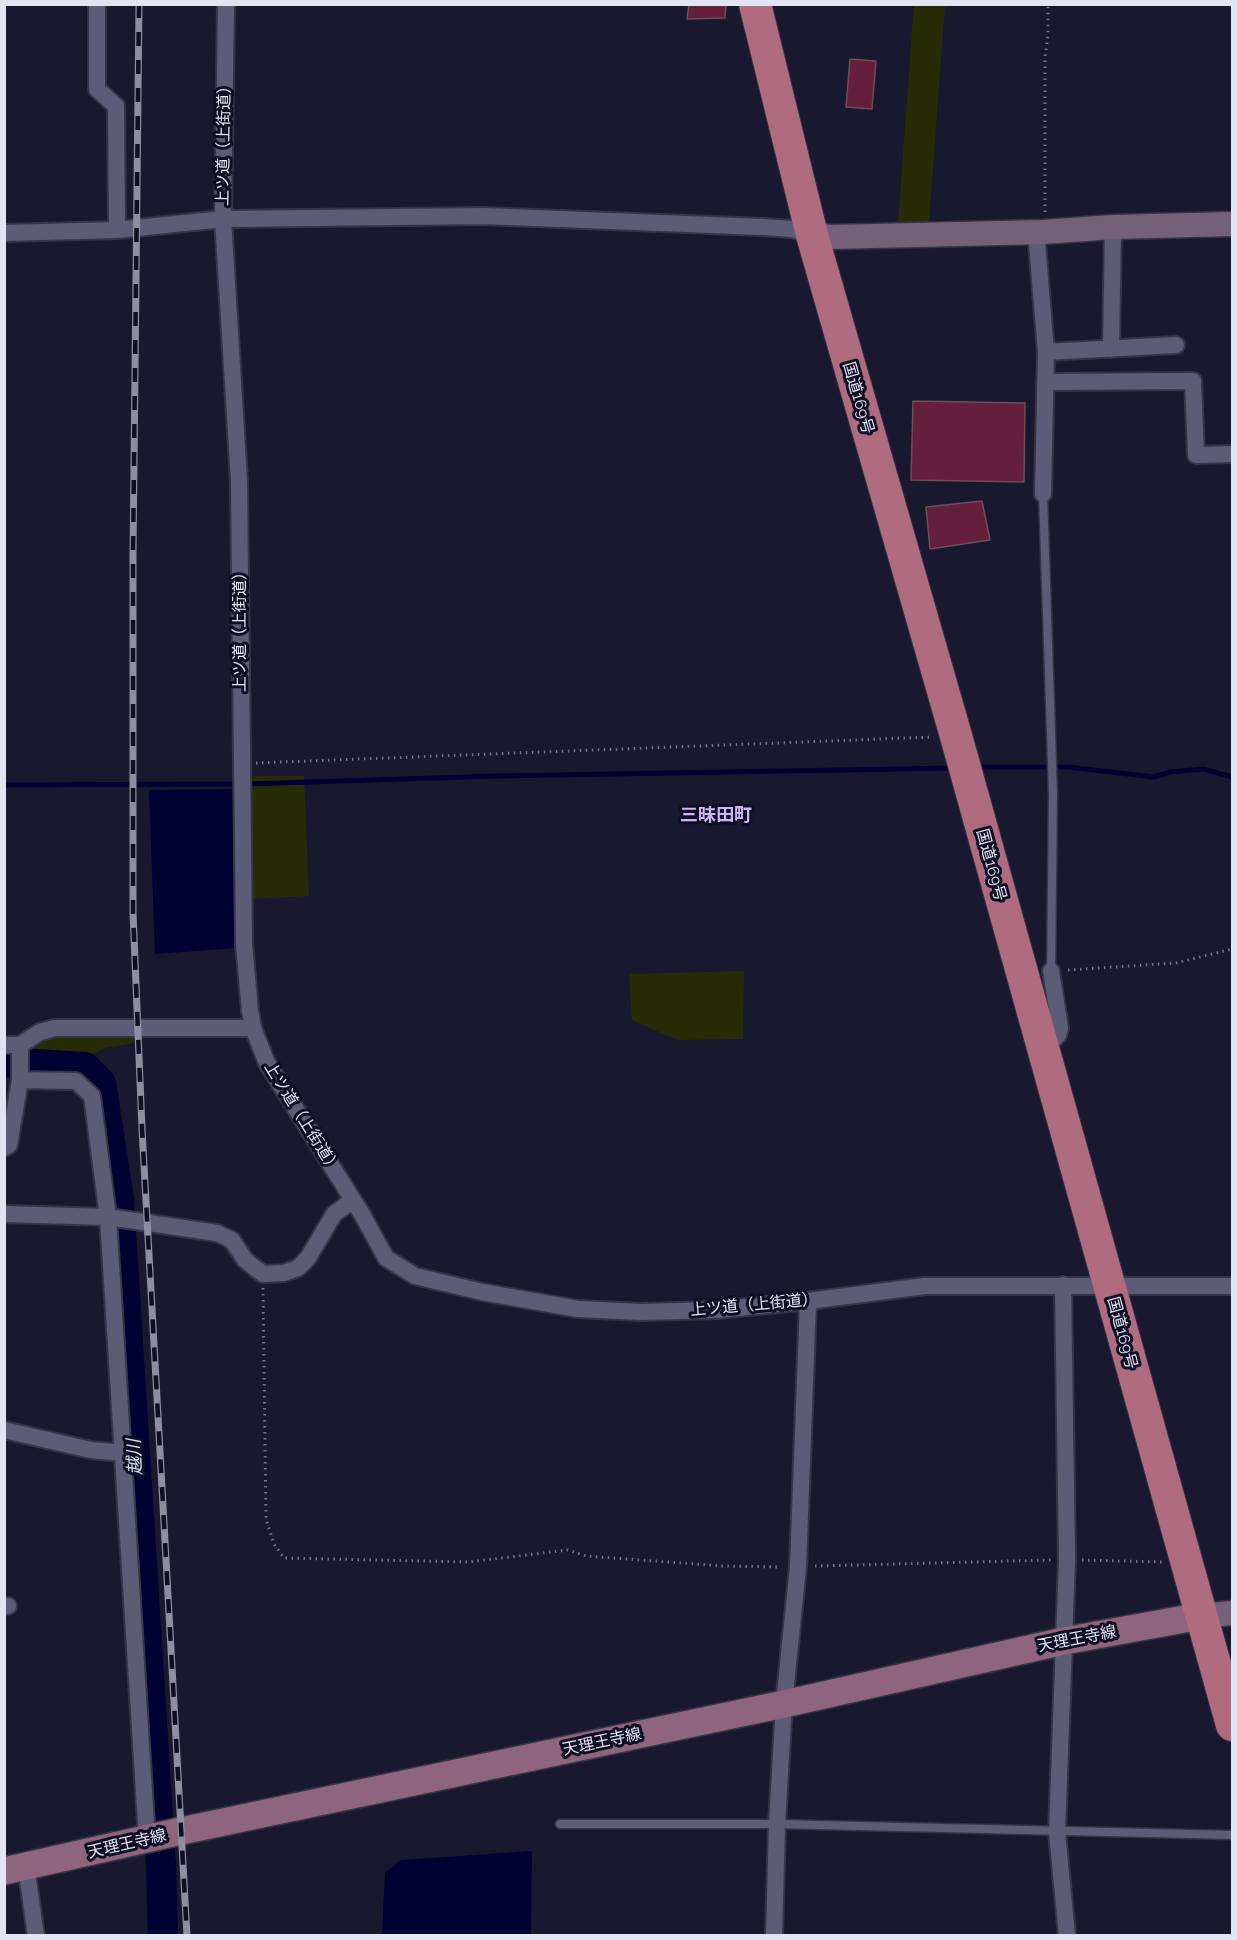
<!DOCTYPE html>
<html>
<head>
<meta charset="utf-8">
<style>
	body { margin:0 }
	#map { position:relative; width:1237px; height:1940px; overflow:hidden; background:#18192e; font-family:Raleway,sans-serif }
	canvas { display:block }
	.frame { position:absolute; inset:0; border:6px solid #e2e3f3; pointer-events:none }
</style>
</head>
<body>
<div id="map">
<canvas width="1237" height="1940"></canvas>
<div class="frame"></div>
</div>
<script>
const c = document.querySelector('canvas').getContext('2d');
c.lineJoin = 'round';
function fill(path, color) {
  c.fillStyle = color;
  c.fill(path, 'evenodd');
}
function shape(rows) {
  const path = new Path2D();
  for (const r of rows) {
    path.moveTo(r[0], r[1]);
    for (let i = 2; i < r.length; i += 2) path.lineTo(r[i], r[i + 1]);
  }
  return path;
}
function strokePath(path, color, width, dash) {
  c.strokeStyle = color;
  c.lineWidth = width;
  c.lineCap = dash ? 'butt' : 'round';
  c.setLineDash(dash || []);
  c.stroke(path);
}
function write(font, color, halo, rows, align = 'center') {
  c.font = font + ' Raleway,"Noto Sans JP",sans-serif';
  c.lineWidth = 6;
  c.setLineDash([]);
  c.textBaseline = 'middle';
  c.strokeStyle = halo;
  c.fillStyle = color;
  for (const [text, x, y, turn = 0] of rows) {
    c.save();
    c.translate(x, y);
    c.rotate((+turn || 0) * Math.PI / 180);
    c.textAlign = isNaN(turn) ? turn : align;
    if (halo) c.strokeText(text, 0, 0);
    c.fillText(text, 0, 0);
    c.restore();
  }
}
fill(shape([
	[914,5,945,5,929,222,898,223],
	[250,776,304,776,309,896,249,899],
	[744,971,743,1039,677,1040,632,1020,629,974],
	[135,1029,133,1043,105,1048,74,1065,20,1062,21,1045,41,1033]
]), '#282c06');
fill(shape([
	[234,789,237,948,155,954,149,790],
	[532,1851,531,1935,382,1935,385,1873,401,1860]
]), '#000032');
strokePath(shape([
	[976,767,1068,767,1154,777,1170,772,1204,769,1232,777],
	[4,785,247,784,498,776,955,768]
]), '#000032', 5);
strokePath(shape([
	[4,1062,85,1067,101,1083,119,1200,161,1865,163,1936]
]), '#000032', 30);
const building = shape([
	[689,4,726,4,725,18,687,19,689,4],
	[850,59,876,61,872,109,846,107,850,59],
	[913,401,1025,403,1024,482,911,480,913,401],
	[982,501,990,540,930,549,926,507,982,501]
]);
fill(building, '#651f3b');
strokePath(building, '#6d4f58', 1.5);
const lane = shape([
	[1043,494,1053,794,1051,971],
	[560,1824,777,1824,1232,1835]
]);
const street = shape([
	[97,4,97,89,116,106,117,230],
	[226,4,223,219,239,481,244,944,250,1011,253,1028,267,1063,363,1216,386,1258,415,1276,482,1292,578,1309,641,1312,717,1310,808,1301,925,1286,1232,1286],
	[1036,231,1046,352,1043,494],
	[4,233,117,230,223,219,484,216,762,227,792,229,812,235],
	[1111,349,1113,227],
	[1046,352,1176,345],
	[1045,382,1193,381,1196,455,1232,454],
	[1040,1043,1053,1040,1058,1035,1060,1028,1051,971],
	[4,1045,20,1045,40,1032,55,1028,253,1028],
	[20,1080,76,1081,92,1096,108,1217,147,1840],
	[4,1148,9,1145,20,1080,20,1045],
	[4,1214,108,1217,217,1233,232,1240,245,1260,263,1274,284,1273,298,1268,308,1258,334,1214,353,1200],
	[1063,1285,1067,1560,1057,1832,1067,1936],
	[4,1430,91,1450,123,1453],
	[4,1606,8,1606],
	[26,1866,36,1936],
	[774,1936,777,1824,784,1704,798,1567,808,1301]
]);
const secondary = shape([
	[812,235,831,237,1043,232,1113,227,1232,224],
	[1201,1616,1232,1613]
]);
const primary = shape([
	[4,1871,181,1831,784,1704,1064,1641,1201,1616]
]);
const highway = shape([
	[755,4,812,235,956,736,1232,1725]
]);
strokePath(lane, '#363547', 11);
strokePath(street, '#363547', 20);
strokePath(secondary, '#363547', 27);
strokePath(primary, '#363547', 30);
strokePath(highway, '#363547', 34);
strokePath(shape([
	[1045,212,1045,57,1048,35,1048,4],
	[256,763,933,737],
	[1068,970,1176,963,1232,949],
	[263,1288,266,1519,274,1544,284,1558,468,1562,568,1550,586,1556,723,1566,781,1567],
	[1082,1560,1162,1562],
	[815,1566,1051,1560]
]), '#757688', 3, [1.5, 4.5]);
strokePath(lane, '#5b5d77', 8);
strokePath(street, '#5b5d77', 16);
strokePath(secondary, '#746179', 24);
strokePath(primary, '#8e657c', 27);
strokePath(highway, '#b06b7f', 32);
const rail = shape([
	[139,4,133,555,133,912,142,1129,187,1936]
]);
strokePath(rail, '#8d8ea0', 7);
strokePath(rail, '#0f0f24', 4.5, [14]);
write('16px', '#e2e3f3', '#0f0f24', [
	["上ツ道（上街道）",224,142,-89],
	["国道169号",858,398,74],
	["上ツ道（上街道）",240,628,-90],
	["国道169号",991,865,75],
	["上ツ道（上街道）",302,1118,58],
	["上ツ道（上街道）",754,1305,-5],
	["国道169号",1122,1333,75],
	["天理王寺線",1077,1639,-11],
	["天理王寺線",602,1742,-12],
	["天理王寺線",127,1844,-13]
]);
write('bold 18px', '#d0b4fa', '#0f0f24', [
	["三昧田町",716,816]
]);
write('italic 18px', '#d5e0f1', '#0f0f24', [
	["越川",135,1457,-93]
]);
</script>
</body>
</html>
